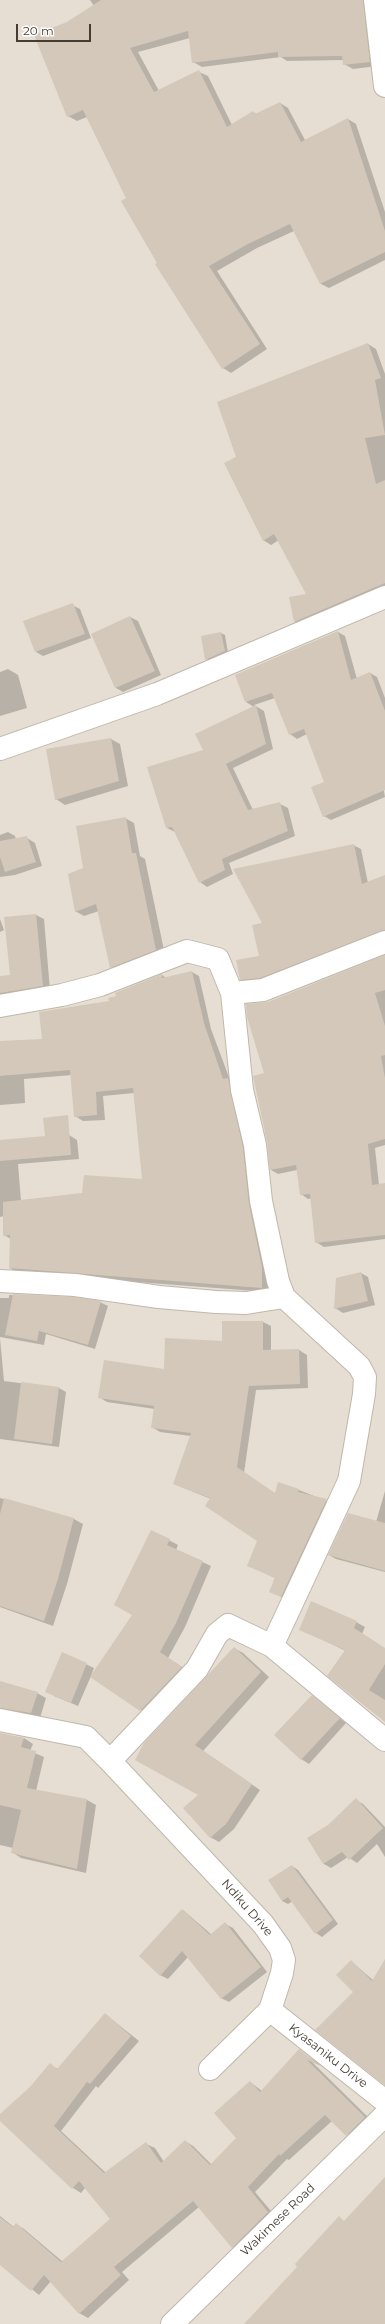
<!DOCTYPE html>
<html>
<head>
<meta charset="utf-8">
<style>
	body { margin:0 }
	#map { position:relative; width:385px; height:2324px; overflow:hidden; background:#f2ede4; font-family:Montserrat,sans-serif }
	canvas { display:block }
	.scale { position:absolute; left:16px; top:24px; width:75px; height:18px; box-sizing:border-box; border:2px solid #443d34; border-top:0; padding-left:5px; font-size:12px; line-height:14px; white-space:nowrap; color:#443d34; -webkit-text-stroke:3px #fff; paint-order:stroke }
</style>
</head>
<body>
<div id="map">
<canvas width="385" height="2324"></canvas>
<div class="scale">20 m</div>
</div>
<script>
const c = document.querySelector('canvas').getContext('2d');
c.lineJoin = 'round';
function fill(path, color) {
  c.fillStyle = color;
  c.fill(path, 'evenodd');
}
function shape(rows) {
  const path = new Path2D();
  for (const r of rows) {
    path.moveTo(r[0], r[1]);
    for (let i = 2; i < r.length; i += 2) path.lineTo(r[i], r[i + 1]);
  }
  return path;
}
function strokePath(path, color, width, dash) {
  c.strokeStyle = color;
  c.lineWidth = width;
  c.lineCap = dash ? 'butt' : 'round';
  c.setLineDash(dash || []);
  c.stroke(path);
}
function write(font, color, halo, rows, align = 'center') {
  c.font = font + ' Montserrat,sans-serif';
  c.lineWidth = 3.5;
  c.setLineDash([]);
  c.textBaseline = 'middle';
  c.strokeStyle = halo;
  c.fillStyle = color;
  for (const [text, x, y, turn = 0] of rows) {
    c.save();
    c.translate(x, y);
    c.rotate((+turn || 0) * Math.PI / 180);
    c.textAlign = isNaN(turn) ? turn : align;
    if (halo) c.strokeText(text, 0, 0);
    c.fillText(text, 0, 0);
    c.restore();
  }
}
fill(shape([
	[0,0,385,0,385,2324,0,2324]
]), '#e6ded2');
fill(shape([
	[90,0,372,0,378,66,353,69,344,64,344,60,287,61,281,57,202,67,193,62,190,38,138,52,159,91,199,72,208,76,232,125,253,112,256,114,280,103,288,108,305,140,348,119,356,124,385,212,385,260,329,288,321,284,294,231,257,248,217,271,267,349,231,373,223,368,158,263,87,117,77,121,68,116,67,23,94,6],
	[368,344,376,349,385,374,385,590,303,626,295,622,308,594,279,540,271,545,263,540,238,458],
	[72,605,80,609,91,638,43,656,36,652],
	[130,617,138,621,161,675,123,692,116,688],
	[338,632,345,636,357,679,370,673,377,677,385,698,385,785,383,786,385,797,331,820,324,816,325,782,307,734,297,739,290,734,275,698,254,705,264,711,273,749,233,768,253,810,280,804,288,808,295,836,229,863,233,874,207,887,200,882,175,832,167,828,204,751,254,707,246,702],
	[221,633,225,635,228,653,210,661,206,659],
	[8,669,18,675,27,708,0,716,0,672],
	[111,739,120,744,128,786,65,805,56,799],
	[125,818,134,823,140,856,145,859,165,955,120,972,111,967,99,911,84,916,75,911,92,874],
	[8,832,15,836,16,840,27,838,35,843,42,866,15,875,0,877,0,835],
	[353,845,361,849,368,883,385,876,385,935,268,981,248,983,241,979,260,957,263,924],
	[36,915,44,919,50,990,0,1001,0,977,11,976],
	[0,919,4,930,0,932],
	[385,956,385,1145,375,1148,379,1185,385,1184,385,1239,324,1247,316,1242,312,1198,308,1199,301,1194,297,1170,278,1174,271,1170,265,1074,268,1003],
	[192,972,199,976,211,1029,230,1080,236,1084,270,1272,269,1292,18,1273,10,1268,11,1239,4,1235,4,1216,0,1217,0,1141,69,1135,77,1140,79,1159,18,1164,21,1201,83,1194,143,1180,134,1093,103,1096,105,1120,83,1121,75,1116,72,1075,24,1079,25,1103,0,1105,0,1042,43,1040,111,1002,117,997,162,975,166,978],
	[361,1273,368,1277,375,1305,343,1313,335,1308],
	[9,1295,74,1298,100,1302,108,1306,95,1349,46,1334,44,1345,0,1337,0,1298,9,1298],
	[263,1322,271,1326,271,1351,299,1350,307,1355,308,1388,256,1390,244,1473,275,1494,299,1490,334,1504,289,1601,270,1591,275,1578,248,1565,258,1541,211,1499,174,1484,191,1436,160,1432,152,1427,155,1409,107,1402,99,1397,165,1370],
	[0,1338,4,1381,59,1388,66,1392,59,1447,0,1439],
	[385,1491,385,1572,336,1559,329,1555,376,1522],
	[0,1498,74,1519,83,1524,67,1584,53,1626,0,1607],
	[152,1531,178,1545,176,1550,211,1566,185,1627,168,1658,190,1672,149,1715,91,1676,78,1706,54,1696,63,1653,94,1668,91,1676,133,1615],
	[356,1622,365,1627,362,1634,385,1649,385,1721,329,1676,346,1651,300,1629],
	[234,1648,243,1653,269,1677,203,1751,260,1790,234,1829,219,1842,210,1837,200,1795,136,1760],
	[0,1682,37,1693,46,1698,40,1718,0,1717],
	[312,1696,346,1723,309,1764,301,1759],
	[0,1734,24,1738,33,1744,30,1751,44,1757,36,1791,87,1800,96,1805,86,1873,21,1858,12,1852,13,1848,0,1845],
	[356,1800,363,1804,385,1827,385,1857,377,1844,357,1863,348,1857,331,1868,324,1864,309,1838,328,1826],
	[292,1866,298,1870,338,1924,322,1937,316,1933,293,1901,288,1904,282,1901],
	[183,1910,212,1935,225,1924,233,1928,267,1972,229,2002,221,1998,188,1957,168,1979,160,1975],
	[351,1961,374,1981,385,1961,385,2085,316,2030,354,1992],
	[105,2014,139,2041,98,2088,96,2086,61,2131,106,2173,146,2144,155,2148,164,2162,185,2141,193,2146,212,2165,237,2138,250,2082,262,2091,300,2051,322,2066,312,2062,373,2122,355,2140,332,2121,289,2160,287,2159,255,2192,276,2217,240,2252,232,2247,199,2207,122,2272,129,2280,88,2318,79,2313,51,2281,39,2295,0,2263,0,2216,14,2227,16,2224,24,2229,63,2262,111,2219,85,2188,81,2193,73,2188,0,2119,0,2116,31,2088,50,2065,58,2069]
]), '#0003');
fill(shape([
	[101,0,363,0,370,62,343,65,342,56,278,57,278,52,192,63,188,31,130,48,154,92,199,70,227,127,253,111,255,114,280,102,301,142,348,118,385,231,385,252,320,284,290,224,248,244,209,266,260,344,222,369,155,264,157,263,121,201,126,198,83,110,67,117,34,35,67,22],
	[368,343,381,378,375,380,385,435,365,438,376,484,385,480,385,583,294,622,289,597,306,594,274,534,263,541,224,463,236,457,217,402],
	[73,603,85,634,35,652,23,621],
	[130,616,155,671,115,688,91,634],
	[338,631,351,680,370,672,385,711,385,790,323,817,311,787,324,782,304,729,289,735,272,693,245,702,235,675],
	[221,632,225,651,205,660,201,636],
	[256,705,266,744,226,764,248,810,280,802,288,831,222,859,225,870,199,883,172,827,166,828,147,767,203,750,195,734],
	[111,738,119,781,55,800,46,749],
	[126,817,132,853,136,853,156,950,110,968,96,904,75,912,68,874,83,868,76,826],
	[27,836,36,862,5,872,0,857,0,841],
	[354,844,362,884,385,875,385,930,260,978,240,980,236,960,259,956,252,925,262,923,233,869],
	[36,914,43,986,0,993,0,976,10,975,4,917],
	[385,955,385,990,375,993,385,1026,385,1055,381,1056,385,1078,385,1139,368,1144,372,1185,385,1183,385,1235,315,1243,310,1194,300,1195,296,1165,270,1170,267,1142,253,1076,264,1073,247,1017,246,1004,268,1002],
	[192,971,204,1023,223,1079,228,1078,243,1147,249,1204,262,1267,262,1288,9,1268,10,1235,3,1236,3,1202,82,1193,84,1175,142,1179,133,1088,96,1092,97,1115,74,1117,70,1070,0,1076,0,1041,42,1039,39,1012,109,1001,108,998,116,996,115,993,162,974,162,978],
	[68,1115,71,1155,0,1161,0,1140,45,1136,43,1118],
	[361,1272,368,1301,334,1309,336,1278],
	[13,1294,74,1297,101,1301,88,1345,39,1331,37,1341,5,1335],
	[222,1321,263,1321,263,1350,299,1349,300,1384,249,1386,237,1467,275,1493,278,1482,299,1489,298,1492,327,1499,281,1597,269,1592,275,1578,247,1566,257,1541,205,1506,210,1498,173,1484,191,1433,151,1428,154,1406,98,1398,104,1360,164,1369,165,1338,222,1341],
	[21,1382,59,1387,52,1444,14,1439],
	[4,1498,74,1518,58,1579,44,1621,0,1606,0,1514],
	[348,1513,385,1523,385,1571,328,1555],
	[151,1530,170,1539,167,1545,203,1561,176,1623,160,1652,182,1667,140,1711,90,1677,132,1615,114,1605],
	[311,1601,357,1621,354,1628,385,1648,385,1664,369,1690,385,1700,385,1722,327,1676,345,1650,299,1630],
	[234,1647,261,1672,195,1745,252,1784,226,1824,210,1838,183,1808,198,1795,135,1760,144,1743],
	[62,1652,87,1663,71,1703,45,1692],
	[0,1681,38,1692,31,1713,0,1708],
	[312,1695,340,1718,301,1760,274,1735],
	[0,1733,24,1738,21,1747,36,1751,27,1788,87,1799,77,1869,11,1853,21,1810,0,1805],
	[356,1798,383,1828,349,1860,342,1852,323,1864,307,1838,328,1825],
	[292,1865,333,1920,315,1934,288,1897,282,1901,268,1880],
	[182,1909,210,1935,225,1922,261,1967,221,1999,182,1951,160,1976,139,1956],
	[385,1959,385,2085,315,2030,353,1992,336,1975,351,1960,372,1981],
	[105,2013,131,2036,90,2084,87,2082,54,2126,104,2173,146,2142,161,2163,185,2140,210,2165,236,2138,214,2113,250,2081,260,2092,299,2049,319,2065,307,2060,365,2117,346,2136,325,2115,280,2156,279,2154,248,2187,268,2212,232,2248,193,2201,114,2267,121,2275,79,2314,44,2275,31,2291,0,2265,0,2217,13,2227,16,2223,61,2262,110,2219,79,2181,72,2189,0,2121,0,2114,30,2087,50,2063,57,2069],
	[385,2177,385,2324,244,2324,297,2267,295,2264,339,2216,344,2221]
]), '#d3c8ba');
const street = shape([
	[375,0,385,86],
	[0,749,157,694,385,597],
	[0,1006,62,995,100,985,187,951,218,959,232,993],
	[0,1281,75,1285,159,1297,216,1302,246,1303,284,1297],
	[272,1646,349,1481,364,1394,365,1377,359,1366,284,1297,278,1281,261,1201,255,1145,242,1090,232,993,263,990,385,942],
	[0,1720,86,1737,110,1761,197,1669,217,1634,228,1625,272,1646,385,1740],
	[110,1761,263,1924,280,1948,284,1960,282,1973,270,2010,210,2069],
	[270,2010,385,2101],
	[172,2324,385,2115]
]);
strokePath(street, '#c0b7aa', 24);
strokePath(street, '#fff', 22);
write('12px', '#443d34', '#fff', [
	["Ndiku Drive",247,1908,49],
	["Kyasaniku Drive",328,2056,38],
	["Wakimese Road",278,2220,-44]
]);
</script>
</body>
</html>
